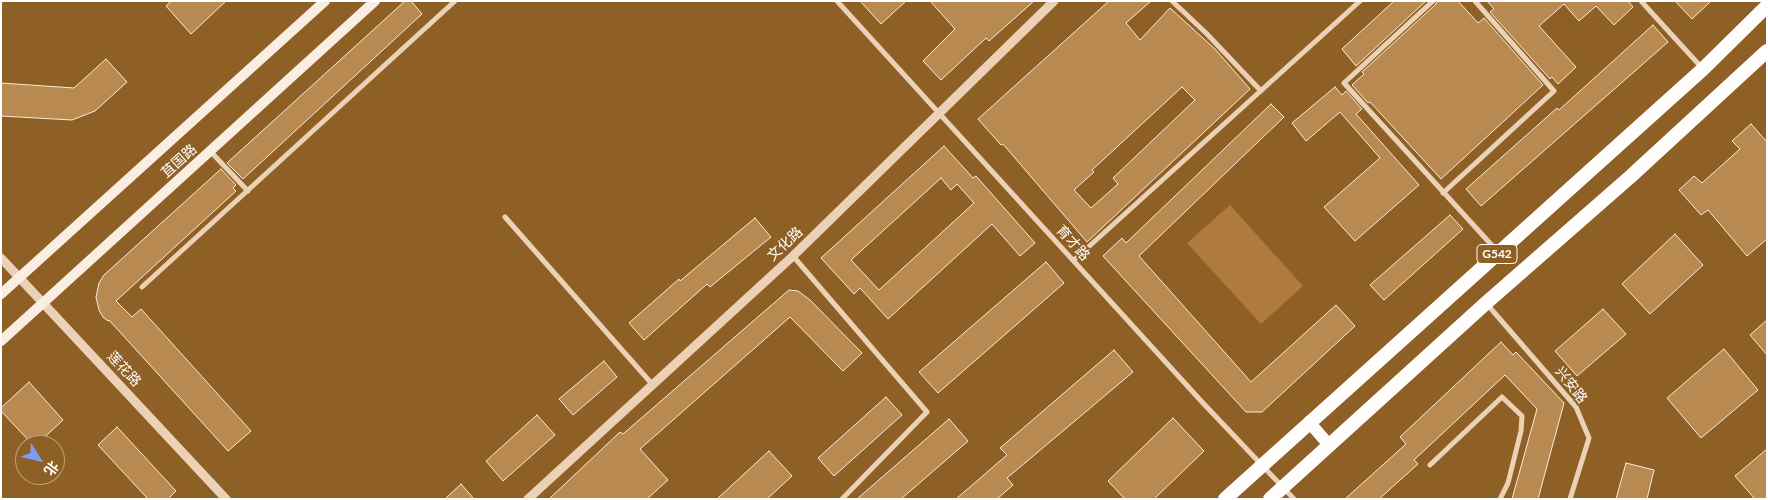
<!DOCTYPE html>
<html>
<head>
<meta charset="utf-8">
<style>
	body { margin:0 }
	#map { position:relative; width:1768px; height:500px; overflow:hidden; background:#8f6025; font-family:Lato,"Noto Sans SC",sans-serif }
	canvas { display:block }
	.frame { position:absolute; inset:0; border:2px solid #fff; pointer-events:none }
	.north { position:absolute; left:15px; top:435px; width:50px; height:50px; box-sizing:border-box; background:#8f6025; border:1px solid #bca07c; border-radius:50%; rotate:126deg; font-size:14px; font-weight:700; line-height:20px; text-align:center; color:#fff }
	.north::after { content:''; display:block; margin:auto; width:18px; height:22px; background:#7a9ff5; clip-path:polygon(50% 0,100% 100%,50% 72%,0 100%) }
</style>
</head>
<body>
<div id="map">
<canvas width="1768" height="500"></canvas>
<div class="frame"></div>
<div class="north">北</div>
</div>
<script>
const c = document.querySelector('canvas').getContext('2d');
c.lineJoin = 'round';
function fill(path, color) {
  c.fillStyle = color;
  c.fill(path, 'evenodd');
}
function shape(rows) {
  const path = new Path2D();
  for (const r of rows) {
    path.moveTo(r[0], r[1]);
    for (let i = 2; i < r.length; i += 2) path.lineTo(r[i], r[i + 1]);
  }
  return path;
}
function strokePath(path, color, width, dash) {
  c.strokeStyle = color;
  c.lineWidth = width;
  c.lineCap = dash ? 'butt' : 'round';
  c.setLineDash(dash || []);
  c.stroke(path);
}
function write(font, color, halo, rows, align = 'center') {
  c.font = font + ' Lato,"Noto Sans SC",sans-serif';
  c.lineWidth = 4;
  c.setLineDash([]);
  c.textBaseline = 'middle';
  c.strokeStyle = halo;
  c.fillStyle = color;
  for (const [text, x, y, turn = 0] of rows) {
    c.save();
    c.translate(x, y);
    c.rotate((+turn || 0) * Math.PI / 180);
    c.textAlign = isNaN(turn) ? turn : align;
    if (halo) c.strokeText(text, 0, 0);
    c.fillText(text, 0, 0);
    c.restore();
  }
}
fill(shape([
	[1230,205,1303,286,1261,324,1187,243]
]), '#ae7a3d');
const building = shape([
	[171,1,226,1,191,34,166,6,171,1],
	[405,1,411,1,422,14,243,179,227,163,405,1],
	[860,1,906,1,881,24,860,1],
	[930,1,1034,1,989,41,986,38,941,80,923,61,955,29,930,1],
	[1109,1,1151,1,1126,23,1140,40,1170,8,1215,49,1250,89,1087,242,1003,144,1001,145,978,119,1109,1],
	[1182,87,1195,100,1113,178,1118,184,1091,208,1074,190,1094,172,1092,170,1182,87],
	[1394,1,1426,1,1356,66,1342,49,1394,1],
	[1437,1,1458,1,1478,23,1484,18,1543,85,1441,179,1370,102,1368,103,1352,85,1364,74,1362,72,1436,4,1437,1],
	[1487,1,1628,1,1633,7,1614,25,1596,6,1579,21,1564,4,1539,26,1576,67,1558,84,1552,77,1550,79,1490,12,1494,9,1487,1],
	[1675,1,1711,1,1692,19,1675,1],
	[1653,25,1668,42,1481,206,1466,189,1557,108,1559,110,1653,25],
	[106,59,127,82,95,111,72,120,1,116,1,83,74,88,106,59],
	[1335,87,1342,95,1346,91,1362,109,1356,114,1419,185,1355,241,1324,207,1380,158,1340,112,1306,141,1292,123,1335,87],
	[1271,104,1284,117,1139,256,1251,382,1336,305,1355,326,1262,412,1246,412,1103,256,1122,238,1126,243,1271,104],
	[1751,124,1767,142,1767,239,1747,256,1708,210,1701,215,1679,190,1694,176,1702,183,1740,149,1732,141,1751,124],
	[944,146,973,178,976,176,1035,243,1020,256,992,224,888,319,860,288,854,294,821,258,944,146],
	[941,178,951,190,957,184,974,203,879,290,851,260,941,178],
	[221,169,236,185,233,188,236,191,116,301,132,317,141,309,251,431,228,451,109,320,108,321,103,317,99,310,96,297,99,283,104,275,221,169],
	[1450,215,1463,229,1384,300,1370,285,1450,215],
	[755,218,771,237,710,287,707,284,644,340,629,323,679,279,680,281,755,218],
	[1675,234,1703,265,1650,314,1622,284,1675,234],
	[1046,262,1064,283,938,393,919,372,1046,262],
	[789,290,798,291,810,300,862,353,843,371,790,317,640,449,668,480,647,499,549,499,620,432,623,434,789,290],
	[1603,309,1626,334,1577,376,1555,351,1603,309],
	[1767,320,1767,355,1750,335,1767,320],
	[1501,342,1513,355,1516,352,1564,403,1538,499,1512,499,1537,409,1505,375,1414,460,1418,464,1379,499,1345,499,1406,444,1400,437,1501,342],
	[1724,349,1758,390,1701,438,1667,398,1724,349],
	[1114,350,1133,372,1007,478,1013,485,997,499,956,499,1007,455,1000,448,1114,350],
	[604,361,617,377,573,415,559,399,604,361],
	[29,382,63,420,36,445,33,445,1,411,1,408,29,382],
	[886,397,902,415,834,476,818,458,886,397],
	[537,415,555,435,503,481,486,461,537,415],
	[1173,418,1204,451,1154,499,1125,499,1108,481,1173,418],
	[949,419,968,441,901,499,857,499,949,419],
	[117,427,176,491,168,499,148,499,98,445,117,427],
	[1767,449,1767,499,1755,499,1735,476,1767,449],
	[769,451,792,476,767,499,717,499,769,451],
	[1626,463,1654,470,1647,499,1616,499,1626,463],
	[461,484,474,499,445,499,461,484]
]);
fill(building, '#b88951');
strokePath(building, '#f9ebda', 1);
strokePath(shape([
	[837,1,1202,402,1294,499],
	[1172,1,1206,33,1261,91],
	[1433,1,1344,83,1498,252],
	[1641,1,1703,69],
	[210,151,248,191],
	[1443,193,1554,91,1475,1],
	[505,217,652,384],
	[793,256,927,412,842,499],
	[1074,260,1360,1],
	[142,287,455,1],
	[1486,303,1576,407,1589,438,1570,499],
	[1430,465,1502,397,1522,416,1521,431,1508,483,1500,499]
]), '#ebd2b6', 5);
strokePath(shape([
	[1,258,226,499],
	[528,499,793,256,1054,1]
]), '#ebd2b6', 9);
strokePath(shape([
	[1,294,325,1],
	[1,341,375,1]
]), '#f9eee1', 10);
strokePath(shape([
	[1309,422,1329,445]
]), '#fffdfa', 12);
strokePath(shape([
	[1225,499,1703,69,1767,6],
	[1270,499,1486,303,1630,177,1767,51]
]), '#fffefc', 14);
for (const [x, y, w] of [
	[1497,254,40]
]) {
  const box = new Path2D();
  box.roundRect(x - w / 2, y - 9.5, w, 19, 4);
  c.fillStyle = '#8f6025';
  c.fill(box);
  strokePath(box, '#fff', 1);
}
write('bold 12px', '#fff', null, [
	["G542",1497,254]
]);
write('14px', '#fff', '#8f6025', [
	["苴国路",179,161,-42],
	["育才路",1073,243,48],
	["文化路",785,244,-43],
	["莲花路",124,369,47],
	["兴安路",1571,385,52]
]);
</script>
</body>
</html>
